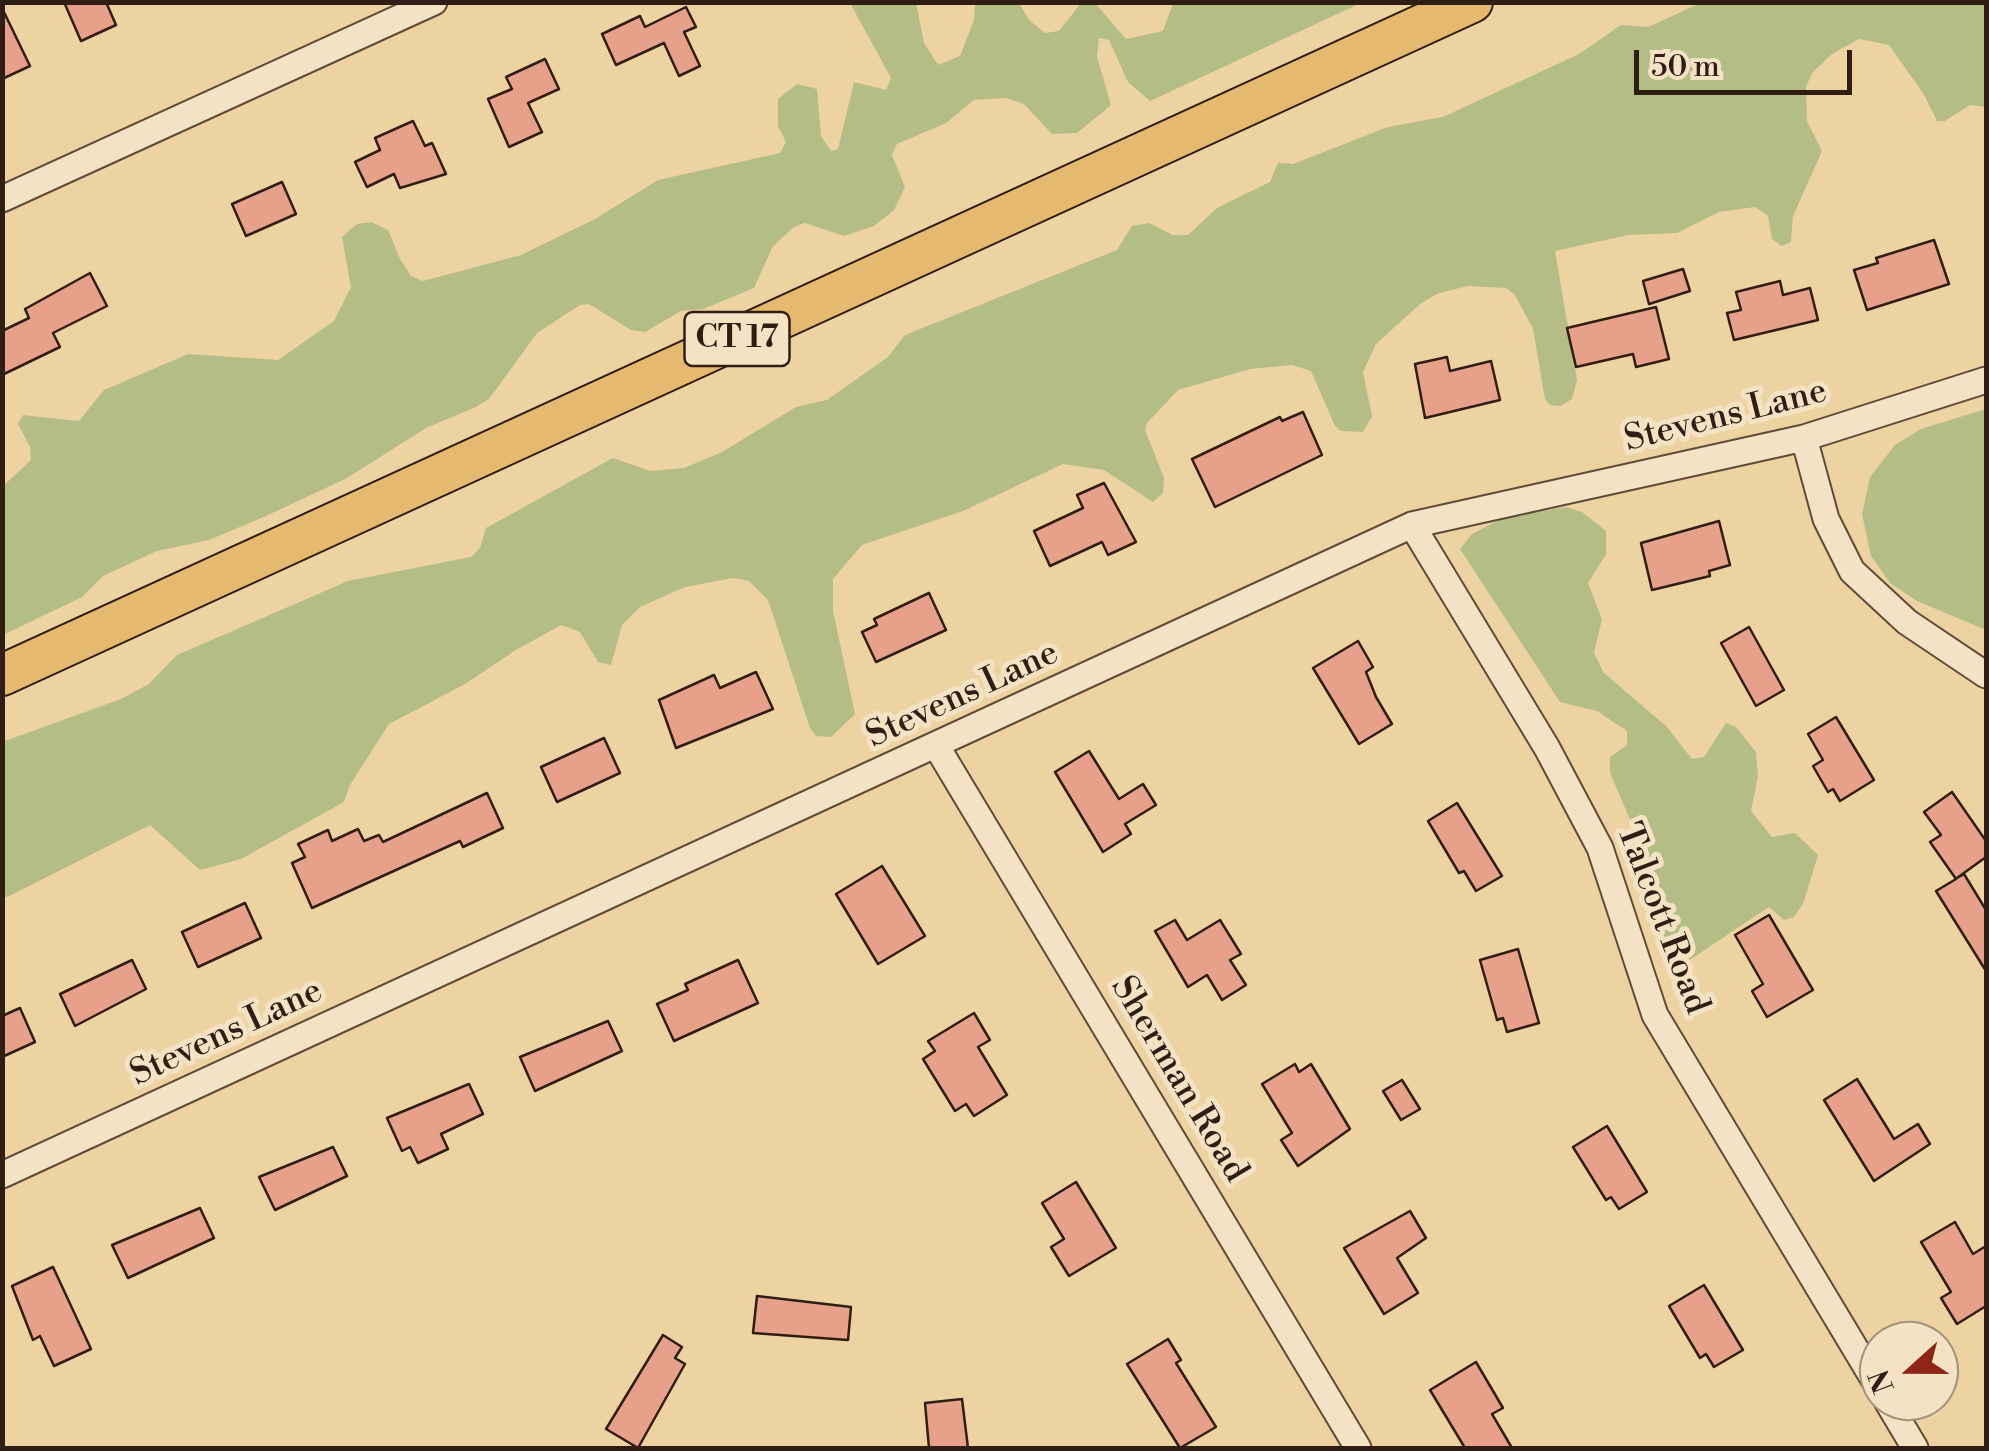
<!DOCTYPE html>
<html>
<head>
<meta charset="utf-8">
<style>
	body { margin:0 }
	#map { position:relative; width:1989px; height:1451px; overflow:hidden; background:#edd2a2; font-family:"Libre Bodoni",serif }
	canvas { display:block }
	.frame { position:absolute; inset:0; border:5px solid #301e14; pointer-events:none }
	.north { position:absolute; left:1859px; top:1321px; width:100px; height:100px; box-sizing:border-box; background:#f3e2c3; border:2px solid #a5947d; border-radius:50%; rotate:249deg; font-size:28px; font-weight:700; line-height:40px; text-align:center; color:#301e14 }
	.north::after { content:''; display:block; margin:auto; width:35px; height:45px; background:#8f2418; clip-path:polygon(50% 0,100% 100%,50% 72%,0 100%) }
	.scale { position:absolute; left:1634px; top:50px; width:218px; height:45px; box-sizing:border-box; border:5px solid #301e14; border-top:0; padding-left:12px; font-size:30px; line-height:35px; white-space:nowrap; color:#301e14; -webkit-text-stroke:8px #f3e2c3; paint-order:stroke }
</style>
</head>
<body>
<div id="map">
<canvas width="1989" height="1451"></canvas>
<div class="frame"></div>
<div class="north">N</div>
<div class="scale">50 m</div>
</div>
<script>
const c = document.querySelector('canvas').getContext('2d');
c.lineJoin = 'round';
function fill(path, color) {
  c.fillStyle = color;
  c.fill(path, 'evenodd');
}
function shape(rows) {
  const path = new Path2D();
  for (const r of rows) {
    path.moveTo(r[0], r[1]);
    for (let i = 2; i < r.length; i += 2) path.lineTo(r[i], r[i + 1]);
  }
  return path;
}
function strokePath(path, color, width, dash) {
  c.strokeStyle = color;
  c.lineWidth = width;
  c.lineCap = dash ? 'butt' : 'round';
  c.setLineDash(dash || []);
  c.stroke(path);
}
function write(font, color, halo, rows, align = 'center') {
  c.font = font + ' "Libre Bodoni",serif';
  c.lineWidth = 10;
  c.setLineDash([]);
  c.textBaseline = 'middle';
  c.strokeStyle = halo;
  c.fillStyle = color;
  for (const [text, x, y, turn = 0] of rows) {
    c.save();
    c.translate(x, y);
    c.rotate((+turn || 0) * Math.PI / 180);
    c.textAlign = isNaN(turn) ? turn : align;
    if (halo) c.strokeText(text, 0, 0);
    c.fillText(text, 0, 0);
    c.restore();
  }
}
fill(shape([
	[850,3,916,3,924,43,938,65,960,56,974,20,975,3,1019,3,1029,20,1045,33,1059,31,1081,3,1095,3,1126,39,1163,31,1173,3,1361,3,1150,101,1128,82,1109,40,1099,38,1097,57,1111,105,1077,133,1052,134,1024,104,1006,98,974,100,946,123,897,144,892,155,905,187,894,210,874,226,844,236,805,223,794,227,773,246,754,288,703,309,681,311,645,332,631,330,589,304,580,305,537,333,489,399,476,407,426,428,347,478,266,516,209,540,157,551,103,576,82,597,3,635,3,486,31,460,30,447,18,424,23,415,79,421,104,390,188,354,278,360,334,321,351,287,342,237,357,224,371,222,388,230,400,259,411,276,423,281,521,255,595,219,658,180,780,153,786,142,778,126,778,99,797,84,817,89,821,136,831,151,838,149,854,82,886,90,891,78],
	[1701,3,1986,3,1986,107,1970,105,1945,121,1937,121,1923,93,1889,45,1859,39,1832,54,1812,73,1806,87,1807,121,1822,151,1793,216,1791,242,1782,246,1772,239,1768,216,1755,207,1719,212,1677,233,1628,235,1555,251,1577,380,1572,399,1560,406,1550,405,1545,399,1533,329,1515,295,1506,288,1468,286,1439,293,1420,304,1376,344,1363,372,1372,416,1363,432,1341,431,1335,426,1311,371,1292,365,1250,369,1178,390,1147,423,1145,430,1164,478,1163,493,1153,502,1104,470,1063,464,963,511,862,545,833,579,833,611,855,714,831,737,816,736,810,728,768,600,749,581,733,578,685,587,640,607,622,625,611,665,598,662,580,632,561,625,516,650,465,684,389,724,350,785,344,802,241,859,200,870,150,825,3,899,2,742,121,699,149,684,177,655,348,581,471,557,480,548,486,528,613,458,650,471,684,468,722,452,796,407,827,400,888,357,905,335,1117,250,1132,226,1149,223,1173,235,1188,235,1217,208,1270,182,1278,163,1293,164,1388,127,1443,117,1579,54,1621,25,1648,27],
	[1986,409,1986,630,1917,601,1890,583,1871,556,1862,514,1870,477,1895,445,1921,429],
	[1566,507,1582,512,1606,531,1606,554,1588,583,1602,619,1594,653,1604,673,1666,726,1692,759,1704,757,1726,723,1736,727,1756,752,1758,776,1751,811,1772,837,1795,833,1818,855,1803,904,1794,917,1784,920,1769,907,1685,963,1675,960,1656,923,1638,838,1610,773,1610,757,1627,745,1627,731,1597,711,1560,702,1460,549,1472,534,1503,518]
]), '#b5bd87');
const building = shape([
	[64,2,106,2,116,25,81,41,64,2],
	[686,7,696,27,684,32,700,66,679,76,664,43,616,65,602,34,640,16,645,27,686,7],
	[2,8,30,66,2,79,2,8],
	[545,59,559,89,528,103,542,132,509,147,488,99,512,89,506,77,545,59],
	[413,121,425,146,432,143,446,174,400,188,394,174,367,187,355,162,380,150,375,138,413,121],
	[282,182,296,214,246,236,232,204,282,182],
	[1934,240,1949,284,1867,310,1854,270,1878,263,1876,258,1934,240],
	[1683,269,1690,291,1649,304,1643,281,1683,269],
	[90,273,107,306,53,333,60,347,2,375,2,331,29,318,25,309,90,273],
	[1780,281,1783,295,1810,288,1818,320,1734,340,1727,313,1741,310,1736,292,1780,281],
	[1656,307,1669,359,1636,367,1633,354,1576,367,1567,328,1656,307],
	[1447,357,1450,371,1491,361,1500,400,1425,418,1415,364,1447,357],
	[1303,412,1322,455,1215,507,1192,459,1280,417,1282,421,1303,412],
	[1104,483,1136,542,1108,555,1102,542,1050,566,1034,531,1083,508,1077,495,1104,483],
	[1719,521,1730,565,1709,571,1710,576,1652,590,1641,543,1719,521],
	[929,593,946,630,876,662,862,632,877,625,874,619,929,593],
	[1749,627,1784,690,1756,706,1721,643,1749,627],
	[1358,641,1373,667,1366,672,1376,697,1392,724,1359,744,1313,668,1358,641],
	[756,672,773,709,676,748,659,700,714,675,720,688,756,672],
	[1836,717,1874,780,1840,801,1833,789,1828,792,1813,766,1823,760,1808,734,1836,717],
	[604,738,620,773,557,802,541,767,604,738],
	[1089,751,1119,799,1143,784,1156,805,1125,824,1131,834,1103,852,1055,772,1089,751],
	[1952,792,1986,841,1986,857,1957,878,1964,874,1986,910,1986,971,1936,891,1956,879,1930,842,1941,835,1924,812,1952,792],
	[487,793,503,828,463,847,460,841,312,908,292,863,305,857,298,844,328,830,332,841,358,829,364,841,379,835,383,842,487,793],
	[1457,803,1502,876,1476,891,1464,871,1459,873,1428,821,1457,803],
	[882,866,925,936,878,964,836,894,882,866],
	[245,903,261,938,198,967,182,932,245,903],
	[1769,915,1813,990,1767,1017,1752,991,1763,984,1735,935,1769,915],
	[1175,920,1187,940,1220,920,1241,954,1230,960,1246,985,1222,1000,1207,975,1188,987,1155,931,1175,920],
	[1518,949,1539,1023,1507,1032,1503,1018,1497,1020,1480,960,1518,949],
	[132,960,146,989,75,1026,60,994,132,960],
	[738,960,758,1003,674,1041,657,1004,688,990,685,984,738,960],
	[20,1008,35,1042,2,1057,2,1016,20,1008],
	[974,1013,990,1040,978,1047,1007,1095,974,1116,966,1104,955,1111,923,1059,935,1051,928,1041,974,1013],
	[608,1021,622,1051,535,1091,520,1057,608,1021],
	[1295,1064,1299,1072,1311,1064,1350,1129,1298,1166,1281,1140,1292,1133,1262,1084,1295,1064],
	[1857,1079,1894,1139,1918,1124,1930,1144,1874,1181,1824,1100,1857,1079],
	[1402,1080,1420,1109,1401,1120,1383,1091,1402,1080],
	[469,1084,483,1114,441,1134,448,1149,418,1163,410,1147,402,1151,387,1118,469,1084],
	[1607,1126,1647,1192,1619,1209,1611,1197,1606,1200,1573,1147,1607,1126],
	[333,1147,347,1176,275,1210,259,1177,333,1147],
	[1076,1182,1116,1248,1069,1276,1051,1247,1064,1239,1042,1203,1076,1182],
	[200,1208,214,1238,128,1278,112,1245,200,1208],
	[1410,1211,1426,1238,1397,1258,1418,1293,1384,1314,1344,1248,1410,1211],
	[1955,1222,1973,1254,1986,1246,1986,1306,1957,1324,1941,1298,1951,1292,1921,1242,1955,1222],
	[53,1267,91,1349,54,1366,40,1336,33,1340,12,1286,53,1267],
	[1704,1285,1743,1350,1714,1367,1706,1354,1700,1358,1669,1306,1704,1285],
	[757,1296,851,1307,848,1340,753,1333,757,1296],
	[663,1335,682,1347,675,1358,685,1364,638,1448,606,1429,663,1335],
	[1168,1339,1181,1360,1176,1363,1216,1427,1180,1448,1127,1364,1168,1339],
	[1476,1362,1503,1408,1492,1414,1512,1448,1465,1448,1430,1390,1476,1362],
	[962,1399,968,1448,929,1448,925,1403,962,1399]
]);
fill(building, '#e7a18a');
strokePath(building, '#301e14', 2.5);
const street = shape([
	[2,199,434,2],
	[1804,438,1826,519,1852,571,1907,622,1986,675],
	[1412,525,1547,748,1600,848,1655,1015,1879,1388],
	[937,747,1358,1448],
	[2,1175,1412,525,1804,438,1986,380],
	[1887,1401,1915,1448]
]);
const primary = shape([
	[2,675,1472,2]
]);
strokePath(street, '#5f4b38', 29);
strokePath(primary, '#301e14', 44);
strokePath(street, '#f3e2c3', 25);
strokePath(primary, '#e6b971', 40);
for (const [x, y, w] of [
	[737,339,105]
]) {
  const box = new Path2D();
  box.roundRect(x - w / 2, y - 27, w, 54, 8);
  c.fillStyle = '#f3e2c3';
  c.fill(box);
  strokePath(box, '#301e14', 2.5);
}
write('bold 32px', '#301e14', null, [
	["CT 17",737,339]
]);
write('35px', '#301e14', '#f3e2c3', [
	["Stevens Lane",1726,417,-14],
	["Stevens Lane",963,696,-25],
	["Talcott Road",1661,919,69],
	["Stevens Lane",227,1034,-25],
	["Sherman Road",1178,1080,59]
]);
</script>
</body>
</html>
